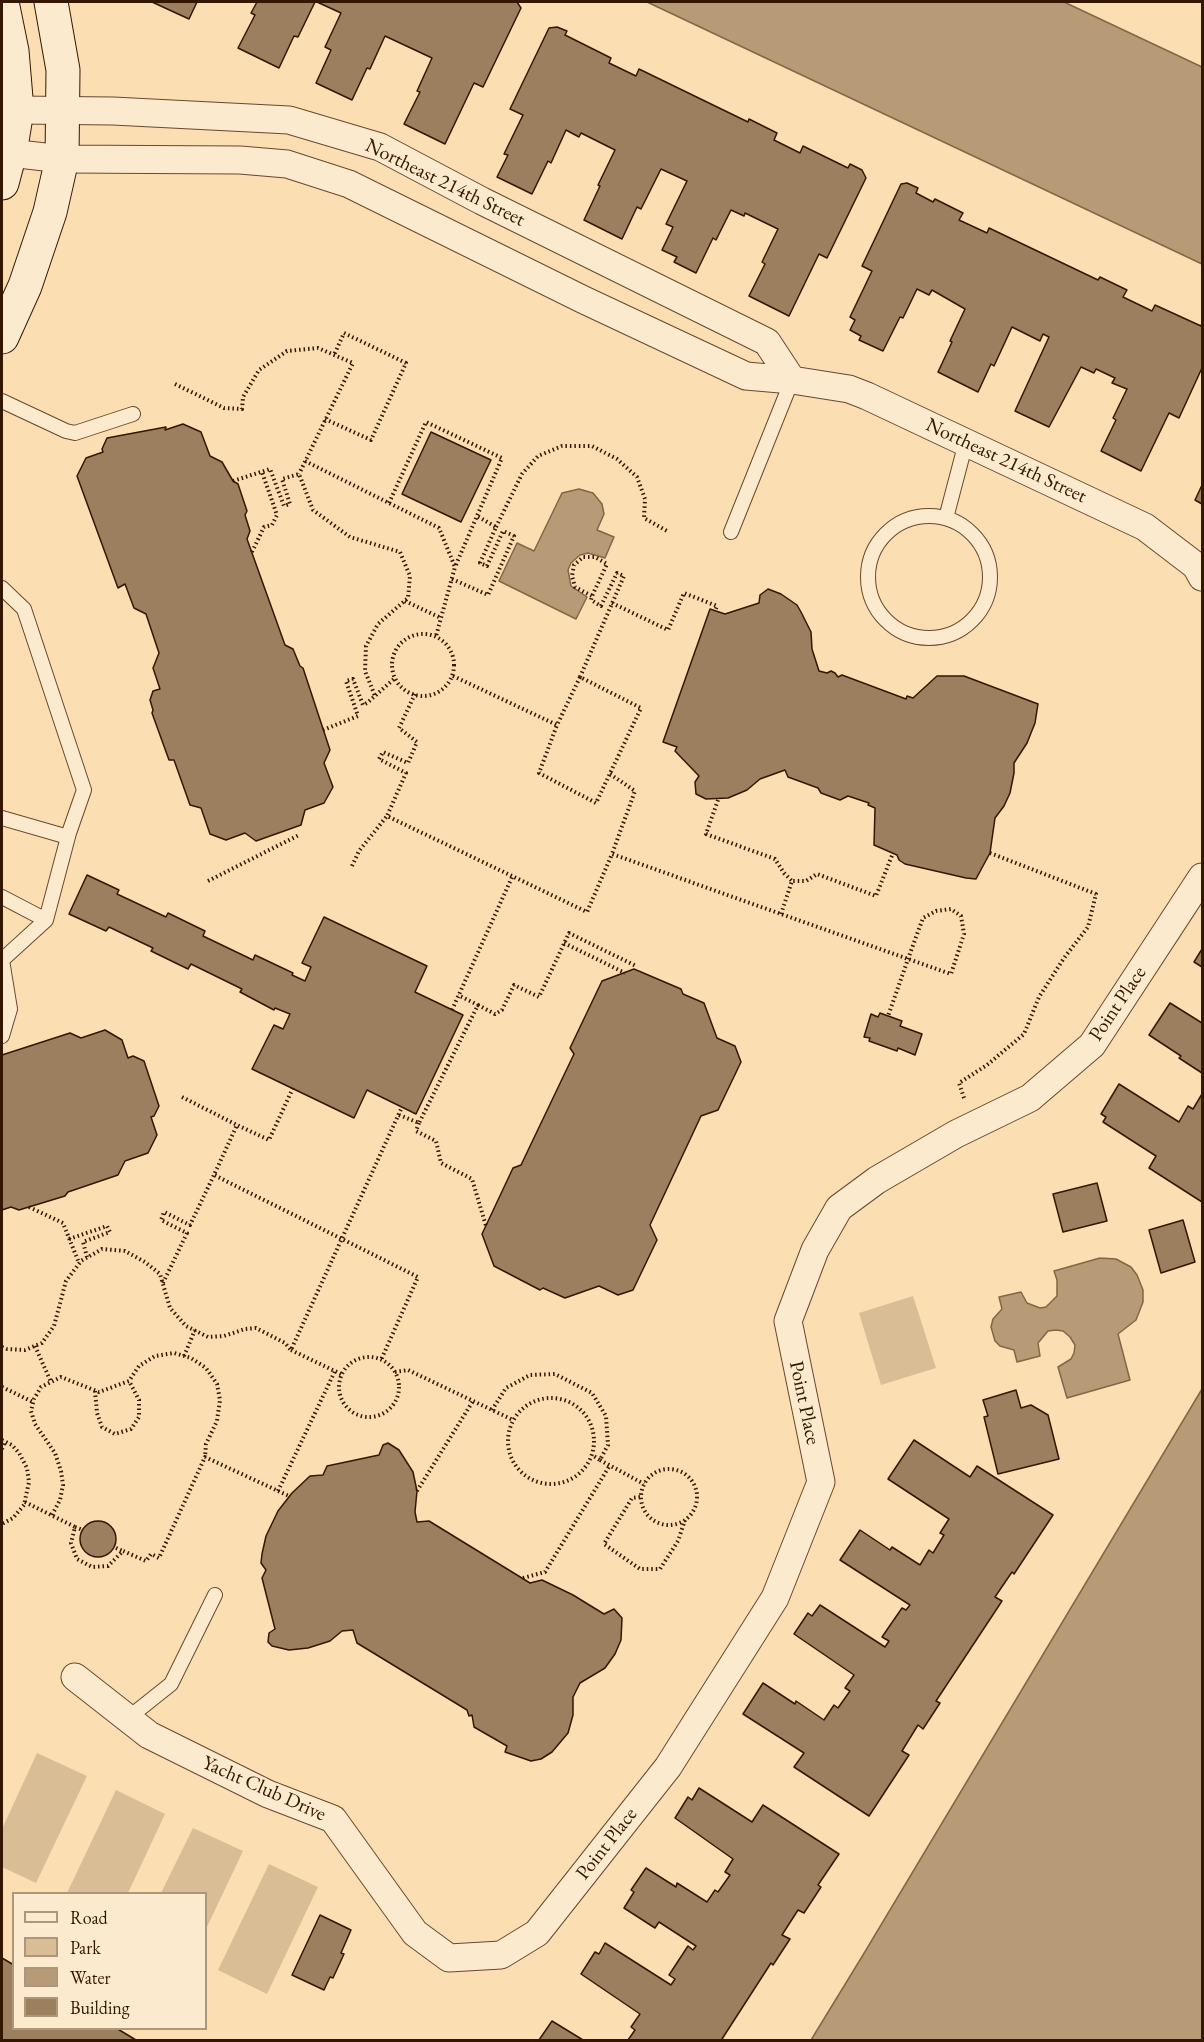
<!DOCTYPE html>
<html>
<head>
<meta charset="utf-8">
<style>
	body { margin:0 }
	#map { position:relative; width:1204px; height:2042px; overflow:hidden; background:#fbdfb3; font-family:"EB Garamond",serif }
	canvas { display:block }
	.frame { position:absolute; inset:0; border:3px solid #341701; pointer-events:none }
	.legend { position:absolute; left:12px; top:1892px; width:195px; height:138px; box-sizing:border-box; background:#fceace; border:2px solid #ac967c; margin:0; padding:8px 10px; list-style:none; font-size:18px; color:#341701 }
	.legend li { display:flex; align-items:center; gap:12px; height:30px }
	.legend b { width:30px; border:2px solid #ac967c }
</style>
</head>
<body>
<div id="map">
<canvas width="1204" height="2042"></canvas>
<div class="frame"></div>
<ul class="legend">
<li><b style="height:8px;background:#fceace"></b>Road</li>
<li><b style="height:16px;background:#d9bd95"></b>Park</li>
<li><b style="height:16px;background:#b79b76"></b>Water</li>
<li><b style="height:16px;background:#9b7f5e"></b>Building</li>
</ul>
</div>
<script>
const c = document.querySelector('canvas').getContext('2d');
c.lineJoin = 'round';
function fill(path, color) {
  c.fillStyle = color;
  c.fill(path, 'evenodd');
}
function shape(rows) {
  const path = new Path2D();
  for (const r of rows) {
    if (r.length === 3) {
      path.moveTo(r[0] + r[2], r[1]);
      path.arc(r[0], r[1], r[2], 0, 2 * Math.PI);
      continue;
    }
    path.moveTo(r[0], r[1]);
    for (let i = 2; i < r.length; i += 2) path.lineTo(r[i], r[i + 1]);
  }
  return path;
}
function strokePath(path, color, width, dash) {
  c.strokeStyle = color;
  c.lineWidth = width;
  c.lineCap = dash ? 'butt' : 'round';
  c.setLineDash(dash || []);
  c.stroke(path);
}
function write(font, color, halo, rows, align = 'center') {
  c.font = font + ' "EB Garamond",serif';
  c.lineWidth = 4.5;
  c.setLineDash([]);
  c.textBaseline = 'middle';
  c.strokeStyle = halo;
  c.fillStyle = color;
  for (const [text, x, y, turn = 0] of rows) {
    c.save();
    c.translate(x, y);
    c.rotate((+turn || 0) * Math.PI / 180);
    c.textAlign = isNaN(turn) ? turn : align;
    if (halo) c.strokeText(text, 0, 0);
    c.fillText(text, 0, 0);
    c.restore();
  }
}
fill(shape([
	[913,1296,936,1368,881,1385,859,1313],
	[37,1753,87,1776,36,1883,2,1867,2,1829],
	[116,1790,165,1814,128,1893,67,1893],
	[193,1828,243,1851,206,1929,206,1894,161,1893],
	[269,1864,318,1887,267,1994,218,1970]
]), '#d9bd95');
const water = shape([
	[647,2,1064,2,1202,67,1202,264,647,2],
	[579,489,593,493,602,504,604,514,597,530,614,537,605,558,588,553,580,555,571,563,568,570,571,586,587,597,576,619,499,581,517,543,534,551,562,493,579,489],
	[1100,1258,1116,1259,1131,1267,1137,1275,1143,1290,1143,1302,1136,1320,1118,1334,1130,1380,1067,1398,1058,1367,1071,1359,1074,1353,1075,1345,1070,1337,1063,1331,1056,1330,1048,1331,1038,1343,1040,1356,1017,1362,1014,1350,1000,1346,995,1341,991,1327,993,1319,1002,1309,999,1297,1021,1292,1027,1303,1040,1308,1046,1307,1057,1296,1057,1280,1054,1271,1100,1258],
	[1202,1389,1202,2040,811,2040,863,1955,1202,1389]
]);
fill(water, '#b79b76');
strokePath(water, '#836647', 1.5);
const building = shape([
	[152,2,197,2,189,19,152,2],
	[257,2,315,2,298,37,294,36,279,68,238,48,255,15,251,13,257,2],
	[317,2,517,2,521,8,483,87,474,83,445,144,404,124,420,92,417,91,432,58,385,36,370,69,367,68,352,100,316,83,331,50,325,47,341,13,317,2],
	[557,27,567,31,565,35,611,58,609,63,636,76,639,69,748,122,749,119,777,133,774,140,800,153,803,146,848,168,850,164,862,170,866,178,827,258,819,254,789,316,749,296,765,264,762,262,778,229,745,213,744,216,731,210,716,240,713,238,696,273,674,262,677,257,662,250,673,227,666,224,687,181,661,169,641,209,637,207,622,239,584,220,600,186,598,185,615,150,581,133,579,137,566,130,551,163,548,161,532,194,497,177,508,155,504,154,523,115,510,109,549,28,557,27],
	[907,183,918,188,916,193,933,202,935,199,963,213,959,220,987,233,989,228,1098,280,1100,277,1127,290,1123,297,1152,311,1155,305,1201,326,1202,323,1202,368,1179,418,1169,413,1141,471,1101,451,1116,420,1113,418,1127,389,1112,383,1115,378,1096,369,1094,373,1081,367,1049,427,1015,411,1049,337,1043,334,1040,341,1012,327,994,366,991,364,978,392,938,372,952,342,950,341,965,309,932,290,929,295,917,289,903,318,900,317,883,351,859,340,861,336,850,330,855,320,850,317,872,271,862,266,901,184,907,183],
	[183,424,201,432,210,456,222,462,233,481,238,484,247,511,245,515,250,531,247,539,285,645,293,649,300,666,303,668,330,750,324,763,333,787,324,803,305,810,301,825,256,841,245,833,226,840,210,834,201,808,190,805,174,760,169,760,152,713,153,710,150,700,153,691,160,689,153,668,159,653,146,614,134,608,125,584,118,588,77,476,86,458,103,452,102,449,107,438,166,427,165,430,183,424],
	[431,432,491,460,461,522,402,494,431,432],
	[1202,485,1202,504,1195,500,1202,485],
	[768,589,781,594,797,605,801,612,811,632,812,649,819,671,827,673,831,671,835,673,838,677,842,675,906,699,907,696,913,698,937,676,964,676,1038,704,1035,723,1027,743,1014,763,1014,773,1010,793,1004,806,995,818,990,853,976,879,966,878,905,864,899,860,897,855,874,845,875,808,868,805,869,803,848,796,840,800,821,793,818,788,788,777,785,770,760,779,747,790,728,798,706,799,696,794,695,782,699,776,675,751,677,747,663,742,710,609,725,614,759,603,760,595,768,589],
	[87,875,119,890,117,894,166,917,168,913,205,931,203,936,253,960,255,955,293,973,292,975,305,981,311,967,302,963,324,917,427,966,415,992,463,1015,416,1114,367,1090,354,1118,252,1069,274,1025,283,1029,290,1014,275,1008,274,1010,240,992,242,989,191,964,188,969,151,951,153,948,109,927,106,931,69,914,87,875],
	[1202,949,1202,967,1194,962,1202,949],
	[634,969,681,989,683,994,704,1003,717,1038,735,1046,741,1062,718,1110,701,1116,650,1225,657,1240,633,1290,618,1295,599,1286,565,1298,543,1288,540,1290,494,1266,482,1234,513,1168,521,1165,574,1054,570,1048,602,981,634,969],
	[1170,1003,1202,1023,1202,1073,1179,1058,1181,1056,1149,1035,1170,1003],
	[880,1013,902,1021,900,1026,922,1034,915,1055,898,1048,897,1051,869,1041,870,1038,864,1037,871,1014,878,1017,880,1013],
	[105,1030,122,1040,128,1058,133,1056,144,1061,159,1106,154,1116,151,1117,157,1135,148,1153,125,1161,118,1175,68,1192,65,1196,19,1210,11,1207,2,1210,2,1055,70,1033,81,1038,105,1030],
	[1119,1084,1179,1122,1188,1106,1193,1109,1202,1094,1202,1202,1149,1168,1156,1156,1103,1122,1106,1117,1101,1114,1119,1084],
	[1097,1183,1107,1221,1063,1232,1053,1194,1097,1183],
	[1183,1220,1195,1262,1161,1273,1149,1230,1183,1220],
	[1016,1390,1021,1408,1031,1405,1048,1415,1059,1459,998,1474,984,1417,988,1416,983,1400,1016,1390],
	[914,1440,970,1477,977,1466,1053,1515,1014,1574,1012,1572,995,1597,1002,1601,936,1701,940,1703,923,1729,918,1725,902,1751,909,1755,869,1816,794,1767,804,1753,743,1714,763,1683,795,1704,796,1701,824,1720,834,1705,838,1708,850,1691,845,1688,854,1675,794,1634,808,1613,812,1616,820,1605,885,1647,889,1641,882,1637,902,1608,906,1610,910,1605,840,1560,860,1530,890,1550,892,1547,920,1565,929,1550,933,1553,944,1535,940,1533,949,1519,888,1479,914,1440],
	[388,1443,399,1450,413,1472,417,1491,415,1512,417,1522,429,1521,530,1583,542,1580,573,1595,604,1614,614,1609,622,1618,621,1640,615,1654,605,1668,580,1683,573,1697,573,1715,568,1733,552,1752,541,1759,531,1761,505,1752,507,1746,474,1727,472,1715,469,1716,467,1710,357,1643,353,1630,342,1631,330,1641,308,1648,289,1650,272,1646,268,1642,269,1633,275,1629,262,1578,266,1570,261,1563,262,1554,266,1536,278,1511,292,1493,310,1476,323,1475,327,1466,379,1455,383,1445,388,1443],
	[98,1539,18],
	[699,1788,752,1822,763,1805,839,1854,818,1885,821,1887,804,1913,798,1910,782,1935,790,1939,773,1965,771,1963,722,2039,724,2040,628,2040,635,2030,631,2027,640,2014,581,1974,595,1952,599,1954,605,1943,671,1985,675,1979,669,1975,688,1946,693,1950,696,1946,659,1922,655,1928,624,1908,634,1892,631,1890,646,1868,676,1887,677,1883,707,1902,715,1890,718,1892,730,1875,725,1872,733,1859,675,1818,688,1797,692,1800,699,1788],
	[320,1915,351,1930,341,1953,344,1954,333,1978,330,1977,324,1990,292,1975,320,1915],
	[2,1958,14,1965,14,2028,116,2028,136,2040,2,2040,2,1958],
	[552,2021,583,2040,539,2040,552,2021]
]);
fill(building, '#9b7f5e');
strokePath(building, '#341701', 1.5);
const lane = shape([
	[2,401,66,431,75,433,133,414],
	[929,577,61],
	[946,518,966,442],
	[731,532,792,380],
	[2,588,24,609,84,790,69,833,46,920,2,960],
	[2,818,68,837],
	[2,897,46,920],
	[2,960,10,1009,2,1036],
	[127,1719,171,1684,215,1595]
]);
const street = shape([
	[17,110,113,111,289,120,380,147,482,201,767,342,792,380],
	[10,153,62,159,240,160,287,164,349,184,584,300,746,376,792,380,849,389,867,396,1145,527,1196,566,1202,577],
	[75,1677,149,1735,268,1794,333,1819,415,1933,449,1958,501,1955,537,1933,668,1767,775,1598,821,1482,788,1321,815,1250,839,1208,877,1180,956,1134,1030,1098,1092,1045,1202,877]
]);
const secondary = shape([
	[2,2,12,51,17,110,10,153,2,183],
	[2,337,25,286,50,212,62,159,63,70,51,2]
]);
strokePath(lane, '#66492e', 16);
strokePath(street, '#66492e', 29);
strokePath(secondary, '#341701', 35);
strokePath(shape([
	[175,384,224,408,242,409,243,397,259,370,287,351,318,348,353,363,299,474],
	[325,419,371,440,406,363,344,333,334,355],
	[305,461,439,528,455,567,436,636],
	[233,481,270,469,284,506,290,504,282,479,299,474,313,510,350,537,400,552,410,576,408,598,378,624,366,646,365,671,375,696],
	[389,503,426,422,502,458,455,567],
	[496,527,522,474,538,456,562,446,592,446,617,459,637,477,645,499,644,518,669,532],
	[252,552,264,527,272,525,277,515,262,472],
	[452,579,488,595,514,536,503,531,487,566,480,563,496,527,477,516],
	[405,601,441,618],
	[612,603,668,630,684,593,717,606,715,611],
	[423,665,31],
	[453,676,557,725,580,677,641,708,596,803,539,773,557,725],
	[580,677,624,576,617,573,601,606,591,600,592,596,607,564,595,557,583,557,574,565,572,576,575,587,592,596],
	[415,694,399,728,417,742,408,763,383,752,379,759,406,773,387,816,587,912,612,854,781,914,908,959,951,974,964,934,961,916,951,909,936,911,923,918,908,959,888,1016],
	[323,730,358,716,346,681,353,679,363,705,367,703,395,678],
	[610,774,635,791,612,854],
	[718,800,706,834,775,859,784,873,792,881],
	[352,866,359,851,387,816],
	[208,881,299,835],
	[781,914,792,881,806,881,817,874,876,896,893,853],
	[564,943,625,973],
	[478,1005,495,1014,502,1010,514,985,539,997,569,933,636,966],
	[452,1010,513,875],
	[293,1088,269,1140,237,1125,214,1175,418,1277,381,1360],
	[182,1097,237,1125],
	[964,1098,959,1083,987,1065,1024,1034,1039,997,1064,958,1088,927,1096,894,990,853],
	[399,1115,419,1123,478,1005,458,995],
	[419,1123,416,1131,436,1141,441,1163,472,1179,486,1226],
	[29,1207,63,1223,79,1263],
	[69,1239,107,1226,110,1232,83,1242,87,1257],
	[163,1283,187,1233,161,1220,164,1212,190,1225,214,1175],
	[35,1346,51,1382],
	[2,1347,7,1349,25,1350,42,1343,54,1326,66,1281,81,1261,102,1249,125,1251,145,1262,160,1274,170,1308,186,1326,208,1337,224,1336,245,1329,256,1328,285,1343,291,1350,402,1107],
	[291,1350,341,1374],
	[184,1356,195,1330],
	[369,1387,30],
	[395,1372,408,1370,513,1420],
	[2,1387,33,1402],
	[95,1391,97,1413,102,1427,115,1434,131,1429,139,1417,139,1400,129,1381],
	[551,1441,43],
	[492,1410,506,1388,530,1375,555,1374,592,1393,606,1416,608,1445,600,1460,592,1455],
	[2,1440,12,1445,19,1453,27,1468,29,1482,24,1505,13,1518,2,1524],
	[2,1449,5,1442],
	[600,1460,644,1484],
	[669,1497,28],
	[278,1491,335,1371],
	[417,1491,473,1401],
	[640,1497,632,1498,604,1544,640,1569,660,1569,678,1541,685,1520],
	[25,1502,75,1527,71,1543,77,1559,92,1567,108,1566,123,1551,146,1561,151,1554,159,1558,205,1457,289,1496],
	[52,1515,60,1500,63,1485,61,1471,55,1453,35,1424,31,1411,34,1399,41,1387,61,1377,99,1392,129,1381,139,1366,155,1356,174,1353,191,1358,206,1368,217,1384,220,1400,217,1421,206,1444,205,1457],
	[75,1527,83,1530],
	[116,1548,123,1551],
	[523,1578,545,1572,610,1465]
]), '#341701', 4, [1.5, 3]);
strokePath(lane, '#fceace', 14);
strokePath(street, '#fceace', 27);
strokePath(secondary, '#fceace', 33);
write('20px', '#341701', '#fceace', [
	["Northeast 214th Street",445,183,26],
	["Northeast 214th Street",1006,461,25],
	["Point Place",1118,1004,-56],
	["Point Place",804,1403,78],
	["Yacht Club Drive",264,1789,24],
	["Point Place",607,1844,-52]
]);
</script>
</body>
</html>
